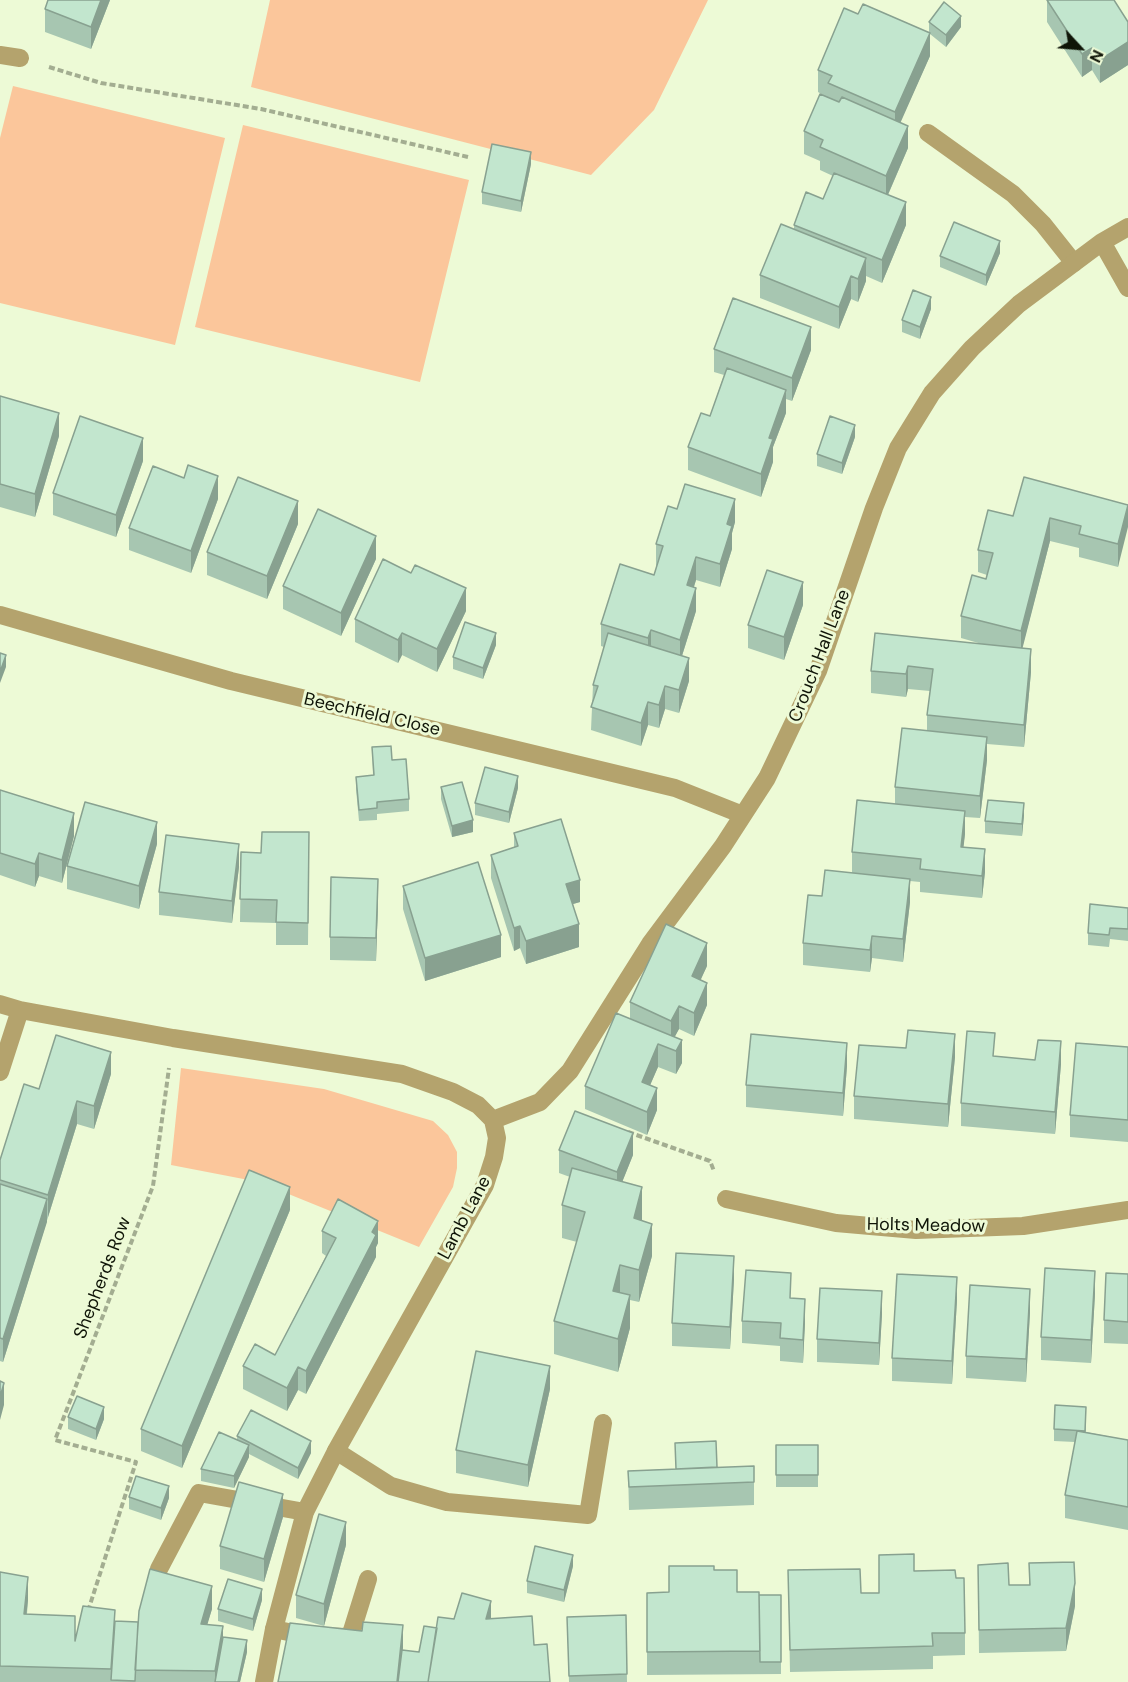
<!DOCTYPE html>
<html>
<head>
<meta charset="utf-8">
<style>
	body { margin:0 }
	#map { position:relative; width:1128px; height:1682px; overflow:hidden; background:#edfad6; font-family:"DM Sans",sans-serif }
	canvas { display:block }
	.north { position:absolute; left:1050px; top:18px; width:60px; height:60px; -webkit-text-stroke:4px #edfad6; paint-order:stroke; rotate:116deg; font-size:16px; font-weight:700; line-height:24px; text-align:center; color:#0f1407 }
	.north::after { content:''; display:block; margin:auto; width:21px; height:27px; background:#0f1407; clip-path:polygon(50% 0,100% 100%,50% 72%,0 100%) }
</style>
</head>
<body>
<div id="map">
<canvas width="1128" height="1682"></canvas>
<div class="north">N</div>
</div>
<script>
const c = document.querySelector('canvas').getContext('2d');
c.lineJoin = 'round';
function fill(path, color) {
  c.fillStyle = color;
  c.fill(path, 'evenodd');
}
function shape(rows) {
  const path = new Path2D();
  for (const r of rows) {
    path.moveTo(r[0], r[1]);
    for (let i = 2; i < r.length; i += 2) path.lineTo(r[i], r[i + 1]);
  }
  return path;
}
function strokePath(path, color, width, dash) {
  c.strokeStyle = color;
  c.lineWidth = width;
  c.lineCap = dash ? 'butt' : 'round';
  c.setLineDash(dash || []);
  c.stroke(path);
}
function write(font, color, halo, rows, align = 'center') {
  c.font = font + ' "DM Sans",sans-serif';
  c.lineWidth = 6;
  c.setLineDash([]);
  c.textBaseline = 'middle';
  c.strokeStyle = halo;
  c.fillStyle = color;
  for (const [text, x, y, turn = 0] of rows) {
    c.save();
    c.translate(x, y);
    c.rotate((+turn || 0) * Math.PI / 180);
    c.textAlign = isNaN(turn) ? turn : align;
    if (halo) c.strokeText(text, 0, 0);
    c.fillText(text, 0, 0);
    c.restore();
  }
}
fill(shape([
	[270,0,708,0,654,110,591,175,251,87],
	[13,86,225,138,175,345,0,303,0,138],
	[243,125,469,180,420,382,195,327],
	[181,1068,324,1089,433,1121,448,1135,457,1152,457,1168,453,1187,419,1247,259,1182,171,1165]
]), '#fbc69b');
strokePath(shape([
	[49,67,101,83,261,109,468,157],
	[628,1132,710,1161,714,1171],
	[88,1611,136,1462,55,1440,153,1186,169,1068]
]), '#a3ad91', 4, [6, 3]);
strokePath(shape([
	[0,55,20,58],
	[928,133,1013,194,1043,224,1074,263],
	[336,1451,391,1486,447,1502,588,1515,603,1423],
	[159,1569,199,1493,305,1512],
	[274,1629,307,1636,350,1637,368,1579]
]), '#b4a36d', 18);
strokePath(shape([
	[1102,242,1128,288],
	[0,615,231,681,675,788,743,815],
	[0,1004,20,1010,173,1038,402,1074,453,1092,478,1105,493,1120,497,1138,494,1157,485,1185,336,1451,305,1512,274,1629,264,1682],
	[0,1072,20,1010],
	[493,1120,540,1102,570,1071,650,944,723,846,767,778,818,671,874,508,898,448,932,393,972,348,1019,304,1102,242,1128,227],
	[726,1199,836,1223,916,1230,1023,1226,1128,1210]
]), '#b4a36d', 18);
fill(shape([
	[110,0,91,49,45,32,45,9],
	[1047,0,1114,0,1128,22,1128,65,1100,83,1092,70,1082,77,1047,22],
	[858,14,929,32,929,22,961,27,946,47,930,34,930,56,900,122,908,148,888,195,906,225,882,283,866,276,866,281,858,302,851,299,839,329,760,298,760,275,794,229,794,225,823,199,833,176,820,170,820,161,804,154,804,131,828,98,818,92,818,70],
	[531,164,521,212,482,204,482,192],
	[1000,253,986,286,940,267,940,256],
	[931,309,920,339,902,332,902,320],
	[714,349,811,350,792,401,786,399,786,413,773,447,773,462,761,497,688,470,688,447,710,416,724,375,714,372],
	[0,396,59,436,35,517,0,507],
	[855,437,842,474,817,466,817,454],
	[143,461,116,537,53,515,53,493],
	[218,499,191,573,129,550,129,528],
	[1128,504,1118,567,1079,557,1079,548,1050,541,1022,648,1031,672,1024,747,987,744,987,760,980,818,965,817,965,834,963,847,985,872,982,898,920,892,920,882,910,881,910,902,903,962,872,958,870,972,803,965,803,943,822,896,852,873,852,852,895,804,895,787,927,731,927,715,930,691,908,689,906,697,871,693,871,671,982,644,961,638,961,616,986,579,987,575,978,572,978,550,1013,516],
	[677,509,735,522,732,533,732,549,720,587,696,580,694,587,696,611,682,656,689,681,679,713,665,709,659,728,648,725,641,746,591,730,593,685,604,647,601,646,601,624,654,575,657,567,656,567,656,544],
	[298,524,267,599,207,575,207,552],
	[376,559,341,636,283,609,283,586],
	[803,605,784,660,748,648,748,625],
	[466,611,437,672,402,655,398,663,355,642,355,619],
	[496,645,483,679,453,669,453,657],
	[372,747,392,760,409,799,409,811,377,814,377,820,359,821,356,789,356,777,373,775],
	[441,787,473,832,452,837,441,799],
	[518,788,509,823,475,815,475,803],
	[0,790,74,836,62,883,39,876,35,887,0,875],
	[1024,815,1022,836,985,833,985,821],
	[309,832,308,945,276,945,276,923,240,922,241,852,261,853],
	[514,833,580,902,573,904,579,947,526,964,520,948,514,951,491,878,491,855,514,847],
	[157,844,139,909,67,889,67,866],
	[239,867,232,923,159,915,159,892],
	[403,886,501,957,425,981,403,909],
	[378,902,376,961,330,960,330,937],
	[1128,908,1128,941,1110,939,1109,947,1088,945,1088,933],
	[707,966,700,980,707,1005,694,1036,679,1029,674,1037,682,1063,676,1074,658,1067,650,1085,657,1110,647,1135,585,1109,585,1086,630,1019,630,1002],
	[1128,1047,1128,1142,1070,1137,1070,1115],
	[906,1048,955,1057,948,1127,854,1119,854,1096],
	[995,1056,1061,1064,1055,1134,961,1126,961,1103],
	[847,1066,843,1116,746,1107,746,1085],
	[111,1074,94,1129,77,1124,3,1362,0,1361,0,1160,39,1089],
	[559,1150,633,1155,622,1182,642,1220,652,1256,639,1302,630,1300,630,1328,618,1372,554,1354,554,1321,577,1242,562,1238,562,1205,570,1177,559,1173],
	[290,1210,182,1468,141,1451,141,1429],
	[322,1231,378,1243,376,1247,376,1257,306,1394,298,1390,287,1411,243,1389,243,1366,275,1355,326,1256,322,1253],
	[1128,1274,1128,1344,1104,1343,1104,1320],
	[734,1279,730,1349,672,1346,672,1323],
	[1095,1294,1091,1363,1041,1360,1041,1337],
	[791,1298,805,1322,803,1363,780,1361,780,1346,742,1343,742,1321],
	[957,1300,952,1384,892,1381,892,1358],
	[1030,1312,1026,1382,966,1378,966,1356],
	[882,1314,879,1365,817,1362,817,1339],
	[550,1389,528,1487,456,1473,456,1450],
	[68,1417,104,1419,96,1440,68,1429],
	[1086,1419,1086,1432,1128,1440,1128,1530,1065,1518,1065,1495,1075,1442,1054,1441,1054,1429],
	[237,1436,311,1453,298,1479,249,1454,249,1457,234,1488,201,1481,201,1469,237,1440],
	[776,1445,818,1445,818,1487,776,1487],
	[717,1467,754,1482,754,1505,629,1510,628,1471],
	[129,1497,169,1498,161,1520,129,1509],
	[283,1517,264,1582,220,1569,220,1546],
	[346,1545,324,1626,296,1618,296,1595],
	[1029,1563,1075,1606,1066,1651,979,1653,978,1565,1009,1585,1029,1585],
	[573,1566,564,1602,527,1593,527,1581],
	[714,1570,737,1592,759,1595,781,1595,781,1674,647,1675,647,1593,669,1592],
	[788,1570,861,1593,879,1593,914,1571,956,1578,965,1633,965,1655,933,1656,933,1669,790,1672],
	[0,1572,28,1600,27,1614,75,1640,115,1621,138,1622,212,1609,207,1624,223,1637,247,1652,240,1682,0,1682],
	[262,1600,253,1631,218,1621,218,1609],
	[626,1615,627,1682,569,1682,567,1617]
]), '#a7c6b1');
fill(shape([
	[101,0,110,0,91,49,91,27],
	[961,16,961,27,946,47,946,35],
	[930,33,930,56,895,135,895,112],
	[1128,42,1128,65,1100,83,1100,60],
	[1092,48,1092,70,1082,77,1082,54],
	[908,126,908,148,886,199,886,176],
	[531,152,531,164,521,212,521,201],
	[906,202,906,225,882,283,882,260],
	[1000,241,1000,253,986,286,986,275],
	[866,258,866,281,858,302,858,279],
	[851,276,851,299,839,329,839,307],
	[931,297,931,309,920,339,920,327],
	[811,327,811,350,792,401,792,378],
	[786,390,786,413,773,447,773,462,761,497,761,474,769,438],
	[59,413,59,436,35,517,35,494],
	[855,425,855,437,842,474,842,463],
	[143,438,143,461,116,537,116,515],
	[218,476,218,499,191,573,191,551],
	[735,499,735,522,732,533,732,549,720,587,720,564,727,524],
	[298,501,298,524,267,599,267,576],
	[1128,505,1128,527,1118,567,1118,544],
	[1050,518,1050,541,1021,654,1021,631],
	[376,536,376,559,341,636,341,613],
	[696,557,696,580,687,608,687,585],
	[803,582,803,605,784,660,784,637],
	[466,588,466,611,437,672,437,649],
	[696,588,696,611,680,662,680,640],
	[651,630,651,653,648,661,648,638],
	[402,633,402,655,398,663,398,640],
	[496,633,496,645,483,679,483,668],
	[1031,649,1031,672,1024,747,1024,725],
	[6,655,6,667,0,683,0,672],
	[689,658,689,681,679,713,679,690],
	[908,666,908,689,906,697,906,674],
	[665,686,665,709,659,728,659,705],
	[648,702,648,725,641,746,641,723],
	[987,737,987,760,980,818,980,796],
	[518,776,518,788,509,823,509,812],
	[1024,803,1024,815,1022,836,1022,824],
	[965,811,965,834,961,870,961,847],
	[74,813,74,836,62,883,62,860],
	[473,820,473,832,452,837,452,826],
	[157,822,157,844,139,909,139,886],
	[239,844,239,867,232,923,232,901],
	[985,849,985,872,982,898,982,876],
	[39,853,39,876,35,887,35,864],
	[378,879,378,902,376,961,376,938],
	[910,879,910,902,903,962,903,939],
	[580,880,580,902,566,906,566,884],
	[579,924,579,947,526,964,526,941],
	[520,926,520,948,514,951,514,928],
	[501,935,501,957,425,981,425,958],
	[872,936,872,958,870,972,870,950],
	[707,943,707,966,692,999,692,976],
	[707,983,707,1005,694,1036,694,1013],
	[679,1006,679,1029,671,1044,671,1021],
	[955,1034,955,1057,948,1127,948,1104],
	[682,1040,682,1063,676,1074,676,1051],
	[1061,1041,1061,1064,1055,1134,1055,1112],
	[847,1043,847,1066,843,1116,843,1093],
	[658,1044,658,1067,642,1104,642,1082],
	[111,1052,111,1074,94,1129,94,1106],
	[657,1088,657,1110,647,1135,647,1112],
	[77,1101,77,1124,48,1217,48,1195],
	[633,1133,633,1155,617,1195,617,1172],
	[290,1187,290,1210,182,1468,182,1446],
	[642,1187,642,1220,634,1250,634,1218],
	[47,1199,47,1222,3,1362,3,1339],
	[378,1221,378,1243,376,1247,376,1257,306,1394,306,1371,372,1232],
	[652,1224,652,1256,639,1302,639,1270],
	[734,1256,734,1279,730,1349,730,1327],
	[620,1265,620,1297,613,1291],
	[1095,1271,1095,1294,1091,1363,1091,1340],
	[957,1277,957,1300,952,1384,952,1361],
	[1030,1289,1030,1312,1026,1382,1026,1359],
	[882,1291,882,1314,879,1365,879,1343],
	[630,1295,630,1328,618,1372,618,1339],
	[805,1299,805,1322,803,1363,803,1340],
	[550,1366,550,1389,528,1487,528,1465],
	[298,1367,298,1390,287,1411,287,1388],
	[4,1383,4,1405,0,1420,0,1397],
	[104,1407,104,1419,96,1440,96,1429],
	[311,1441,311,1453,298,1479,298,1468],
	[249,1445,249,1457,234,1488,234,1476],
	[169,1486,169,1498,161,1520,161,1508],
	[283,1494,283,1517,264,1582,264,1559],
	[346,1522,346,1545,324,1626,324,1604],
	[573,1555,573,1566,564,1602,564,1590],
	[28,1577,28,1600,24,1636,24,1614],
	[1075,1583,1075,1606,1066,1651,1066,1628],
	[212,1586,212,1609,201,1646,201,1624],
	[262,1589,262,1600,253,1631,253,1619],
	[491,1601,491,1624,486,1619],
	[403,1625,403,1648,400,1682,397,1682],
	[223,1626,223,1649,215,1682,215,1671],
	[247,1640,247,1652,240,1682,238,1682]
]), '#88a190');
const building = shape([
	[48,0,101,0,91,27,45,9,48,0],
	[1047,0,1114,0,1128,22,1128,42,1100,60,1092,48,1082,54,1047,0],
	[944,2,961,16,946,35,929,22,944,2],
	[863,4,930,33,895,112,828,83,832,76,818,70,844,8,858,14,863,4],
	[820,94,839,102,842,97,908,126,886,176,820,147,823,140,804,131,820,94],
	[492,144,531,152,521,201,482,192,492,144],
	[834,173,906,202,882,260,794,225,806,192,823,199,834,173],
	[954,222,1000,241,986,275,940,256,954,222],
	[781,224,866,258,858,279,851,276,839,307,760,275,781,224],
	[913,290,931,297,920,327,902,320,913,290],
	[733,298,811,327,792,378,714,349,733,298],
	[727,368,786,390,769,438,773,439,761,474,688,447,701,413,710,416,727,368],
	[0,396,59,413,35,494,0,484,0,396],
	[80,416,143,438,116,515,53,493,80,416],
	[830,416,855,425,842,463,817,454,830,416],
	[188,465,218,476,191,551,129,528,153,466,184,478,188,465],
	[238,477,298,501,267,576,207,552,238,477],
	[1024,477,1128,505,1118,544,1079,534,1081,526,1050,518,1021,631,961,616,972,575,986,579,993,553,978,550,988,510,1013,516,1024,477],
	[685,484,735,499,727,524,732,526,720,564,696,557,687,585,696,588,680,640,651,630,648,638,601,624,620,564,654,575,663,546,656,544,668,506,677,509,685,484],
	[318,509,376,536,341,613,283,586,318,509],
	[383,559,411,573,415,565,466,588,437,649,402,633,398,640,355,619,383,559],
	[767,570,803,582,784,637,748,625,767,570],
	[465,622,496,633,483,668,453,657,465,622],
	[608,633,689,658,679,690,665,686,659,705,648,702,641,723,591,707,598,686,593,685,608,633],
	[875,633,1031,649,1024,725,927,715,933,669,908,666,906,674,871,671,875,633],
	[0,653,6,655,0,672,0,653],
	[902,728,987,737,980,796,895,787,902,728],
	[391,746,392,760,406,759,409,799,377,802,377,808,359,810,356,777,374,775,372,747,391,746],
	[485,767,518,776,509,812,475,803,485,767],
	[462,782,473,820,452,826,441,787,462,782],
	[0,790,74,813,62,860,39,853,35,864,0,853,0,790],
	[857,800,965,811,961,847,985,849,982,876,920,869,921,859,852,852,857,800],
	[988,800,1024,803,1022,824,985,821,988,800],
	[85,802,157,822,139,886,67,866,85,802],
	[561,819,580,880,566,884,579,924,526,941,520,926,514,928,491,855,518,846,514,833,561,819],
	[262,832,309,832,308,923,276,922,277,900,240,899,241,852,261,853,262,832],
	[166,835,239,844,232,901,159,892,166,835],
	[478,862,501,935,425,958,403,886,478,862],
	[825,870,910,879,903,939,872,936,870,950,803,943,808,895,822,896,825,870],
	[331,877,378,879,376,938,330,937,331,877],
	[1090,904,1128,908,1128,929,1110,928,1109,935,1088,933,1090,904],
	[666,924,707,943,692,976,707,983,694,1013,679,1006,671,1021,630,1002,666,924],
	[616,1013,682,1040,676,1051,658,1044,642,1082,657,1088,647,1112,585,1086,616,1013],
	[908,1030,955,1034,948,1104,854,1096,859,1045,906,1048,908,1030],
	[967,1031,995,1033,993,1056,1035,1060,1038,1040,1061,1041,1055,1112,961,1103,967,1031],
	[751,1034,847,1043,843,1093,746,1085,751,1034],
	[56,1035,111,1052,94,1106,77,1101,48,1195,0,1180,0,1160,24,1084,39,1089,56,1035],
	[1076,1043,1128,1047,1128,1120,1070,1115,1076,1043],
	[575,1111,633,1133,617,1172,559,1150,575,1111],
	[572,1168,642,1187,634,1218,652,1224,639,1270,620,1265,613,1291,630,1295,618,1339,554,1321,585,1212,562,1205,572,1168],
	[249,1170,290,1187,182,1446,141,1429,249,1170],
	[0,1184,47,1199,3,1339,0,1338,0,1184],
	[338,1199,378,1221,372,1232,376,1235,306,1371,298,1367,287,1388,243,1366,255,1344,275,1355,336,1238,322,1231,338,1199],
	[676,1253,734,1256,730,1327,672,1323,676,1253],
	[1045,1268,1095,1271,1091,1340,1041,1337,1045,1268],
	[746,1270,791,1273,790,1298,805,1299,803,1340,780,1338,781,1323,742,1321,746,1270],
	[1106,1273,1128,1274,1128,1322,1104,1320,1106,1273],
	[897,1274,957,1277,952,1361,892,1358,897,1274],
	[970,1285,1030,1289,1026,1359,966,1356,970,1285],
	[820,1288,882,1291,879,1343,817,1339,820,1288],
	[476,1351,550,1366,528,1465,456,1450,476,1351],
	[0,1381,4,1383,0,1397,0,1381],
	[77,1396,104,1407,96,1429,68,1417,77,1396],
	[1055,1405,1086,1407,1085,1431,1054,1429,1055,1405],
	[251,1410,311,1441,298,1468,237,1436,251,1410],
	[1077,1431,1128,1440,1128,1507,1065,1495,1077,1431],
	[219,1432,249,1445,234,1476,201,1469,219,1432],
	[716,1441,717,1467,676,1469,675,1443,716,1441],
	[776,1445,818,1445,818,1475,776,1475,776,1445],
	[754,1466,754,1482,629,1487,628,1471,754,1466],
	[136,1476,169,1486,161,1508,129,1497,136,1476],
	[239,1482,283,1494,264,1559,220,1546,239,1482],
	[319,1514,346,1522,324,1604,296,1595,319,1514],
	[535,1546,573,1555,564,1590,527,1581,535,1546],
	[914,1554,914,1571,955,1570,956,1578,964,1578,965,1633,932,1633,933,1646,790,1650,788,1570,860,1569,861,1593,879,1593,879,1555,914,1554],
	[1074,1562,1075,1583,1066,1628,979,1630,978,1565,1008,1563,1009,1585,1030,1585,1029,1563,1074,1562],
	[669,1566,714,1566,714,1570,737,1570,737,1592,759,1592,760,1651,647,1652,647,1593,669,1592,669,1566],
	[150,1569,212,1586,201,1624,223,1626,215,1671,135,1670,139,1611,150,1569],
	[0,1572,28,1577,24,1614,75,1616,75,1641,83,1606,115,1610,111,1669,0,1666,0,1572],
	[228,1579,262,1589,253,1619,218,1609,228,1579],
	[462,1593,491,1601,486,1619,532,1616,534,1645,547,1644,550,1682,428,1682,438,1617,454,1619,462,1593],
	[759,1595,781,1595,781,1662,760,1662,759,1595],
	[626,1615,627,1674,569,1676,567,1617,626,1615],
	[115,1621,138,1622,135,1681,111,1680,115,1621],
	[363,1622,403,1625,397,1682,278,1682,290,1623,362,1631,363,1622],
	[424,1626,437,1628,428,1682,398,1682,402,1650,419,1652,424,1626],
	[223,1637,247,1640,238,1682,215,1682,223,1637]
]);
fill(building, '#c2e6ce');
strokePath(building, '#88a190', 1.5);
write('18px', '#0f1407', '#edfad6', [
	["Crouch Hall Lane",820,656,-69],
	["Beechfield Close",372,715,13],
	["Lamb Lane",465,1218,-62],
	["Holts Meadow",926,1226,1],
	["Shepherds Row",103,1278,-69]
]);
</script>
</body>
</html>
